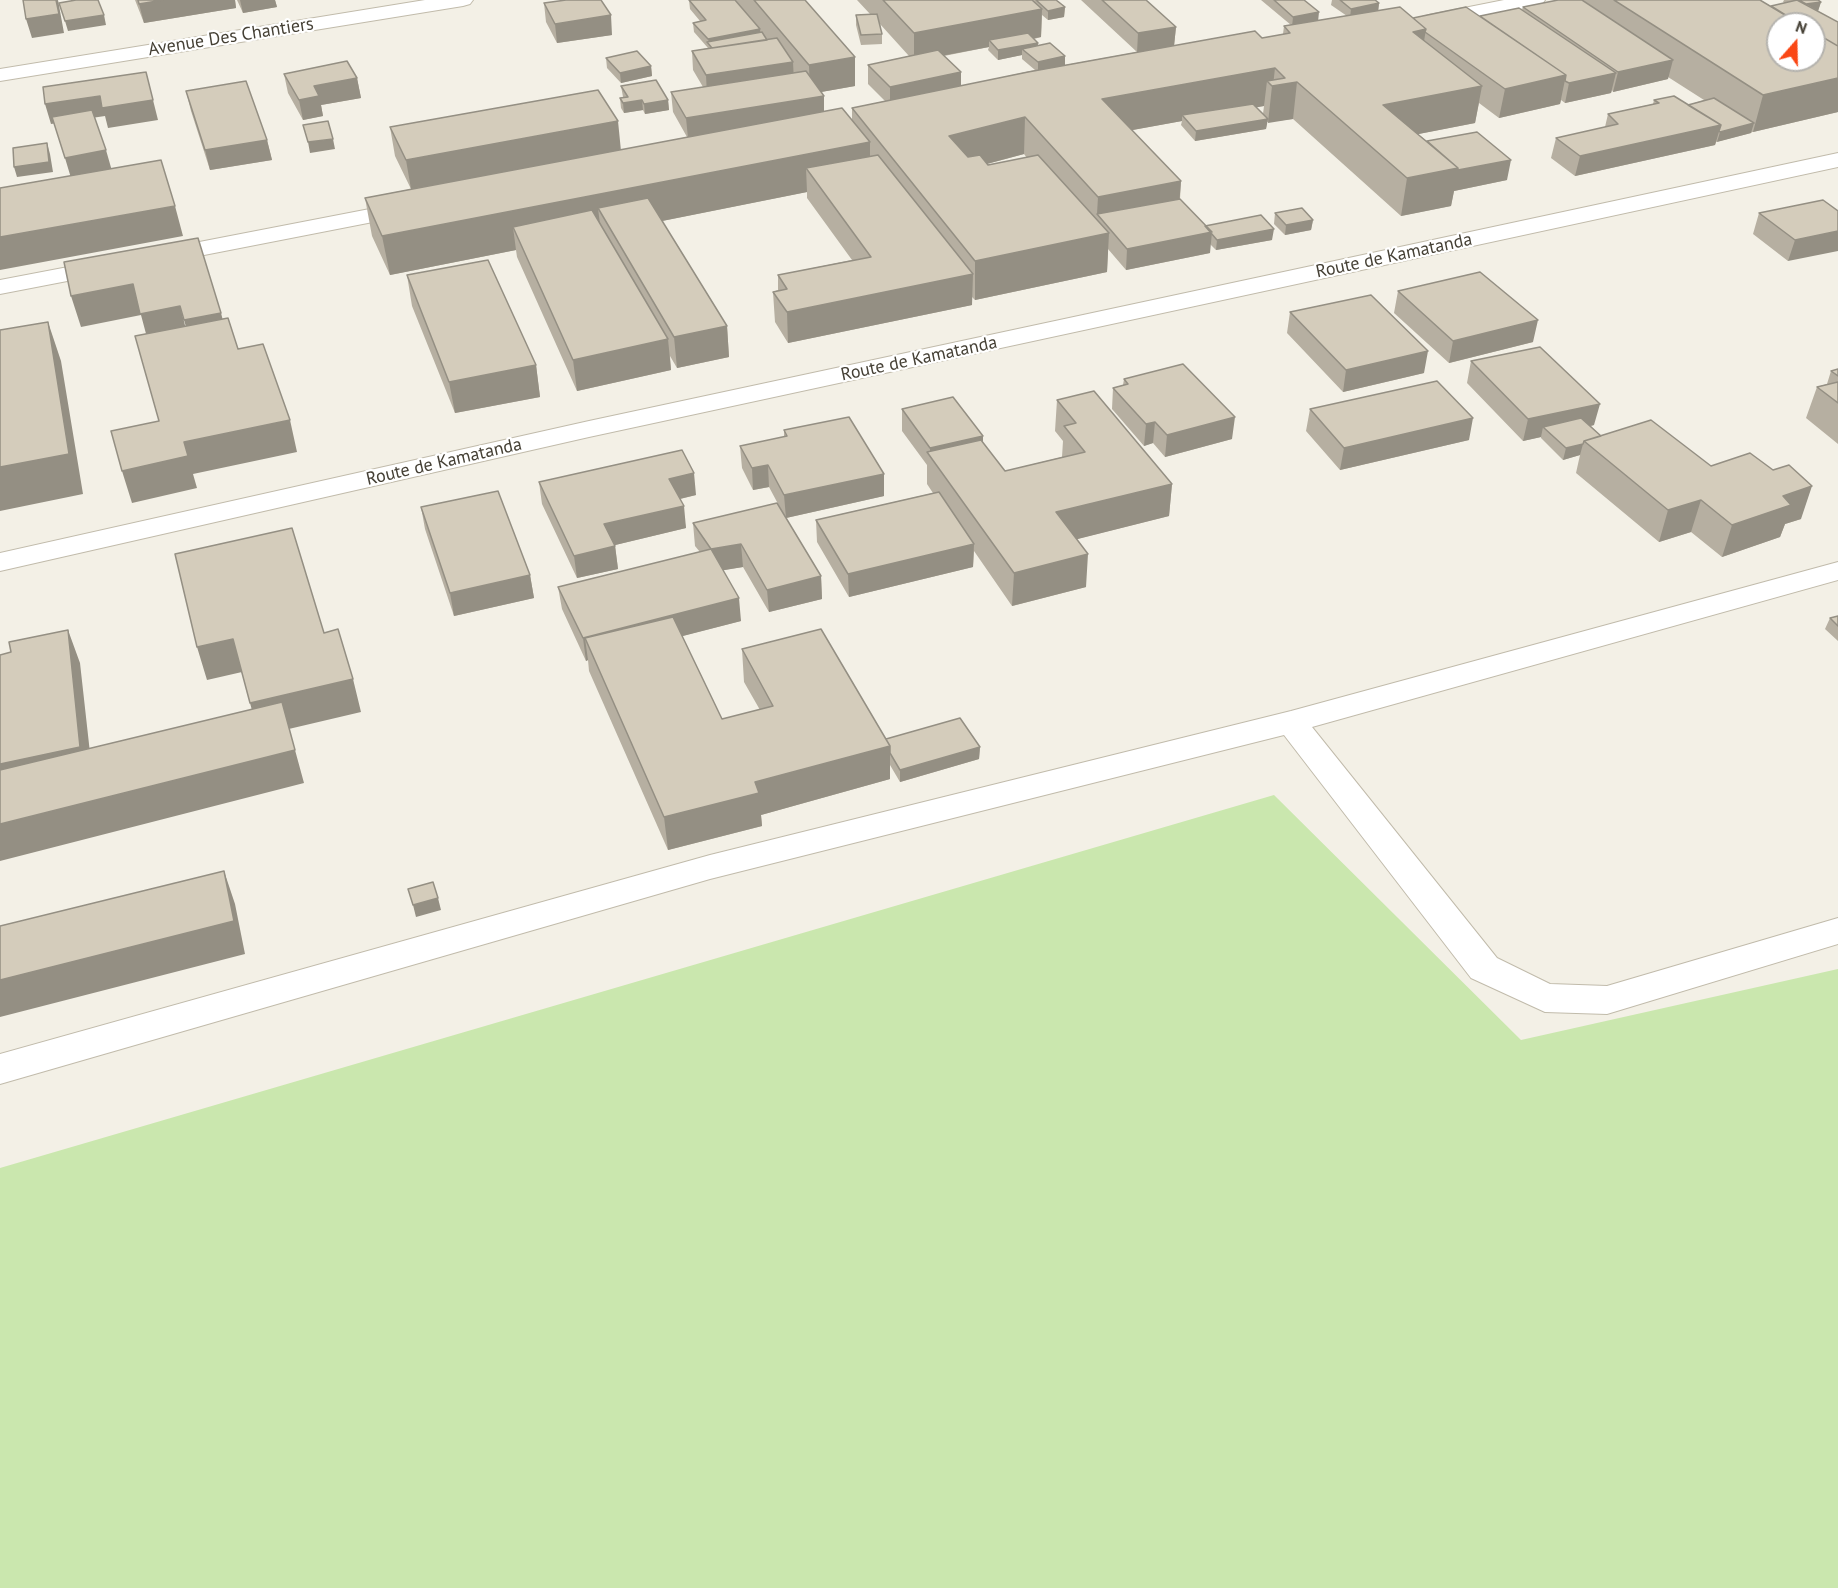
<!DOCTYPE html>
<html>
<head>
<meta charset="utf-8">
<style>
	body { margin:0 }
	#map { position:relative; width:1838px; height:1588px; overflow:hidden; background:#f3f0e6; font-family:"PT Sans",sans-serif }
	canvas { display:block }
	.north { position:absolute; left:1766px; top:12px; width:60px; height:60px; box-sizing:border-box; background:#fff; border:2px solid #b5b3ae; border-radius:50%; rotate:20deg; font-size:16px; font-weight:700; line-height:24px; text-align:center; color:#454035 }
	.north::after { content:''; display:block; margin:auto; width:21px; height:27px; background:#fa4715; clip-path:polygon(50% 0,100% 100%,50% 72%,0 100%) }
</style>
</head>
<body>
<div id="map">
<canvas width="1838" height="1588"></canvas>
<div class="north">N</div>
</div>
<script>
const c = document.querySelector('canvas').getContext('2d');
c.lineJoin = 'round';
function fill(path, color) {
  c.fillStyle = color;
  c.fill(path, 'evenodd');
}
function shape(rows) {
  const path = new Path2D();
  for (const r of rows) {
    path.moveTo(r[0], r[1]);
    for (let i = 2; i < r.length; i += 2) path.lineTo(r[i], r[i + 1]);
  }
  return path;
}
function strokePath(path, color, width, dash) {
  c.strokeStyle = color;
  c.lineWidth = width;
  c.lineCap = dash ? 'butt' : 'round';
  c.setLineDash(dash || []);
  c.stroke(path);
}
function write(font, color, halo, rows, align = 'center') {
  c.font = font + ' "PT Sans",sans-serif';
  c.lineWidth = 4.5;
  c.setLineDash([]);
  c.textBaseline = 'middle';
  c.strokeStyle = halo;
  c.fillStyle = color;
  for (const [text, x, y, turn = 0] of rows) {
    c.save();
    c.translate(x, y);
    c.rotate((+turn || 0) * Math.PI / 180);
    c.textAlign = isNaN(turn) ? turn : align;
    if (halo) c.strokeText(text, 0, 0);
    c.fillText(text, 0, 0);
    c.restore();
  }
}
fill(shape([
	[1274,795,1521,1040,1838,969,1838,1588,0,1588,0,1168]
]), '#cae7ae');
const minor = shape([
	[425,0,473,0,470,4,463,6,0,81,0,69,425,0],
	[1504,0,1545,0,1542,4,1535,6,1429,27,1422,25,1419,21,1422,17,1429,15,1504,0],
	[1838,153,1838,167,589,437,0,571,0,553,589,421,1838,153],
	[411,201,419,203,423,208,419,213,158,264,149,262,146,257,149,252,158,250,411,201],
	[110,259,119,261,122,266,119,271,0,294,0,280,110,259],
	[1838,562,1838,580,1312,727,1497,958,1550,984,1607,986,1838,918,1838,944,1607,1014,1545,1012,1471,978,1284,735,710,879,0,1084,0,1054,710,855,1291,711,1838,562]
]);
strokePath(minor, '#c1bbab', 2);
fill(minor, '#fff');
fill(shape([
	[135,0,235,0,236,8,144,23],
	[237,0,275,0,277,7,243,13],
	[689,0,805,0,855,57,855,86,821,92,824,96,824,111,852,121,852,108,885,101,868,84,868,65,909,56,880,24,882,34,882,44,861,45,856,25,856,15,870,14,857,0,1056,0,1065,7,1064,17,1048,20,1042,15,1041,37,1034,39,1038,43,1038,46,1065,65,1137,52,1081,0,1146,0,1176,27,1174,46,1262,38,1283,34,1284,26,1291,25,1261,0,1304,0,1318,21,1347,16,1331,5,1332,0,1375,0,1379,3,1378,11,1413,18,1480,16,1522,11,1523,7,1558,0,1760,0,1771,6,1785,3,1783,2,1784,0,1818,0,1821,2,1818,11,1838,22,1838,112,1753,132,1752,132,1751,133,1716,142,1715,145,1575,176,1551,158,1556,138,1605,127,1608,114,1653,104,1654,100,1688,105,1704,100,1668,77,1668,79,1613,92,1612,90,1611,93,1565,103,1561,100,1560,104,1499,118,1479,103,1475,123,1418,134,1427,141,1507,180,1454,191,1451,206,1401,216,1293,119,1267,122,1266,129,1195,141,1181,125,1182,121,1132,130,1181,181,1180,199,1205,226,1272,240,1216,250,1210,244,1210,253,1126,270,1108,249,1107,272,975,300,972,297,972,305,788,343,775,322,773,292,778,290,778,275,852,260,807,198,807,192,662,221,727,326,729,357,677,368,670,356,671,370,577,391,517,257,516,250,390,275,372,236,365,198,411,189,395,156,390,127,621,150,687,137,673,112,671,92,703,87,693,70,692,51,708,48,694,32,693,23,700,21,690,9],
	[989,47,988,50,998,60,1022,55,1022,59,1035,70,961,86,944,56],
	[1264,106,1263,114,1256,107],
	[1024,154,1027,158,988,165,987,164],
	[544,3,612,35,557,43,546,22],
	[606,58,651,66,652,76,621,83,607,68],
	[284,74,357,78,361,98,321,105,323,116,303,120,288,93],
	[621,86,668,100,669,110,645,114,643,110,624,113,621,108,620,98,623,97],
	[186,91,267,140,272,160,210,170,191,111],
	[1838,211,1788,261,1753,234,1759,213],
	[1275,213,1313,220,1311,230,1285,235,1274,224],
	[407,275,536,365,540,397,455,413,412,306],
	[1398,291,1533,342,1449,363,1394,313],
	[1290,312,1424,373,1343,392,1287,333],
	[1471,361,1594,425,1591,426,1601,436,1711,466,1801,519,1785,524,1780,537,1722,557,1691,532,1659,542,1576,473,1580,455,1563,460,1541,438,1541,437,1523,441,1467,383],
	[1838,369,1838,444,1806,418,1817,387,1827,384,1831,371],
	[1124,379,1232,439,1165,457,1153,443,1144,446,1112,409,1113,388,1123,385],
	[1057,400,1172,484,1169,516,1077,539,1086,587,1012,606,974,551,973,567,849,597,817,542,816,520,933,493,927,484,927,465,902,431,902,409,983,443,1005,471,1062,457,1063,441,1055,431],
	[1310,409,1469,440,1340,470,1306,431],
	[784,430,884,474,884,496,786,518,821,576,822,599,769,612,743,567,723,570,741,621,682,636,722,719,760,710,744,682,742,649,886,739,980,747,979,759,900,782,890,765,890,779,761,815,762,826,668,850,589,671,588,660,586,661,562,609,558,587,700,552,695,546,693,523,784,515,769,487,753,490,742,468,740,446,784,437],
	[539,482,696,495,680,499,686,528,615,545,618,569,577,578,542,504],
	[421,507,530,575,534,598,454,616,425,529],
	[1838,616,1838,641,1825,629,1830,618]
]), '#b6afa1');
fill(shape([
	[56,0,58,0,64,33,32,38,26,19],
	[163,0,235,0,236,8,144,23,139,4],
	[240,0,275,0,277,7,243,13],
	[1821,2,1818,11,1806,4],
	[1379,3,1378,13,1350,18,1351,9],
	[1065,7,1064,17,1048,20,1048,11],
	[1042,9,1041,37,994,46,989,40,989,47,914,61,914,33],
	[1319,12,1318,22,1292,27,1293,17],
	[104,15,106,25,68,31,65,21],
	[611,15,612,35,557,43,555,24],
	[1176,27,1174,46,1137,53,1138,33],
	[760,29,761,39,709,43,708,39],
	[1426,29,1420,66,1413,32],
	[1038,43,1037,53,1022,49,1022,55,998,60,998,50],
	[1065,56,1065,66,1038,72,1038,62],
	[855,57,855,86,810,94,809,65],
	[1673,60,1668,79,1613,92,1618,72],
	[793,62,794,82,707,95,706,75],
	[651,66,652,76,621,83,620,73],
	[1275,68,1273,86,1297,82,1293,119,1268,123,1272,86,1267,81,1264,106,1187,120,1182,115,1182,121,1100,136,1102,99],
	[146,72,158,120,108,128,105,116,51,124,45,104],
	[961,72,961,92,890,107,890,87],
	[1616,73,1611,93,1565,103,1569,83],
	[1566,75,1560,104,1499,118,1505,89],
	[357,78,361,98,321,105,323,116,303,120,299,100,314,86],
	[1838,78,1838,112,1753,132,1763,95],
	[1482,86,1475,123,1378,142,1383,105],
	[824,96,824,116,688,138,686,118],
	[642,100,643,110,624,113,623,103],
	[668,100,669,110,645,114,644,104],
	[1025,117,1024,154,949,174,949,136],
	[1268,119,1266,129,1195,141,1196,131],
	[618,121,621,151,411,189,406,160],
	[1754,123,1751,133,1717,142,1720,132],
	[1721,125,1715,145,1575,176,1580,156],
	[333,139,335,149,310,153,308,142],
	[267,140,272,160,210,170,205,150],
	[870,142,870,180,806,168,807,192,612,231,598,208,601,233,513,227,516,250,390,275,382,236],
	[47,143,50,154,53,172,17,177,14,167],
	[106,150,112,171,71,178,65,158],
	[1511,160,1507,180,1454,191,1451,206,1401,216,1407,178,1458,168],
	[1181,181,1178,219,1097,214,1098,197],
	[175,206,183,236,0,270,0,237],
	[1313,220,1311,230,1285,235,1286,225],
	[1274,229,1272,240,1216,250,1217,240],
	[1838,231,1838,251,1788,261,1795,240],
	[1212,232,1210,253,1126,270,1127,249],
	[1109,233,1107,272,975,300,975,261],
	[973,274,972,305,788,343,787,312],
	[133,284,180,306,188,337,149,345,141,315,81,327,71,296],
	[221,313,229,344,193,351,184,320],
	[1538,320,1533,342,1449,363,1453,341],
	[48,322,61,361,83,494,0,511,0,467],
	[727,326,729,357,677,368,674,337],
	[668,339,671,370,577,391,573,360],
	[1428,351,1424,373,1343,392,1346,370],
	[536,365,540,397,455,413,449,382],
	[1600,404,1594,425,1551,435,1543,427,1541,437,1523,441,1528,419],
	[1235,417,1232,439,1165,457,1167,435],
	[1473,418,1469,440,1340,470,1344,448],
	[290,420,297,452,193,474,197,488,132,503,122,471,184,442],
	[1155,422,1153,443,1144,446,1146,424],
	[983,436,983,458,930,457,930,448],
	[1583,444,1580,455,1563,460,1566,448],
	[768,465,769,487,753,490,752,468],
	[694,473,696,495,671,501,669,479],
	[884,474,884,496,786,518,784,495],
	[1172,484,1169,516,1054,545,1056,512],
	[1812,486,1801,519,1785,524,1780,537,1722,557,1732,525,1783,496],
	[1701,500,1691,532,1659,542,1668,510],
	[684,506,686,528,607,547,604,524],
	[741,544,743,567,713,572,711,549],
	[974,544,973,567,849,597,848,574],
	[615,546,618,569,577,578,574,556],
	[1088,554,1086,587,1012,606,1014,573],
	[530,575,534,598,454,616,450,593],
	[821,576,822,599,769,612,767,590],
	[739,598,741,621,594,659,585,638,588,660,586,661,583,638],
	[68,630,80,663,93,780,0,800,0,764],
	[233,639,242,672,207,680,197,647],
	[353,679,361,712,259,736,250,703],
	[890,746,890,779,761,815,762,826,668,850,664,817,755,782],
	[980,747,979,759,900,782,900,770],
	[295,750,304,783,0,861,0,824],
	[224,871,235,904,245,954,0,1017,0,980],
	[438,898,441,910,416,917,413,905]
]), '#948f83');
const building = shape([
	[23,0,56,0,59,14,26,19,23,0],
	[76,0,98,0,104,15,65,21,59,3,76,0],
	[138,0,163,0,139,4,138,0],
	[566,0,601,0,611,15,555,24,544,3,566,0],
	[689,0,735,0,760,29,708,39,693,23,706,20,689,0],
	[754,0,805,0,855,57,809,65,754,0],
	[883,0,1032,0,1042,9,914,33,883,0],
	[1036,0,1056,0,1065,7,1048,11,1036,0],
	[1102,0,1146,0,1176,27,1138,33,1102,0],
	[1274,0,1304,0,1319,12,1293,17,1274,0],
	[1340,0,1375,0,1379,3,1351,9,1340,0],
	[1558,0,1582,0,1673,60,1618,72,1523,7,1558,0],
	[1614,0,1760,0,1800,24,1778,24,1778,60,1814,60,1814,32,1838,46,1838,78,1763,95,1614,0],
	[1797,0,1838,22,1838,46,1814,32,1814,24,1800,24,1771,6,1797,0],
	[1799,0,1818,0,1821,2,1806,4,1799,0],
	[1400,7,1426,29,1413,32,1482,86,1383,105,1458,168,1407,178,1297,82,1272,86,1267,81,1285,78,1275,68,1102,99,1181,181,1098,197,1025,117,949,136,968,157,980,155,988,165,1038,155,1109,233,975,261,852,108,1028,72,1255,31,1262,38,1290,33,1284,26,1400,7],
	[1466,7,1566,75,1505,89,1425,32,1426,29,1413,18,1466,7],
	[1519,8,1616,73,1569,83,1565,81,1566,75,1480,16,1519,8],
	[877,14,882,34,861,35,856,15,877,14],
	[762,32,767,40,712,48,707,42,762,32],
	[1028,33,1038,43,998,50,989,40,1028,33],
	[777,38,793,62,706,75,692,51,777,38],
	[1050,43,1065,56,1038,62,1022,49,1050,43],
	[938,50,961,72,890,87,868,65,938,50],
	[637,51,651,66,620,73,606,58,637,51],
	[347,61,357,78,314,86,319,96,299,100,284,74,347,61],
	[806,71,824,96,686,118,671,92,806,71],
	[146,72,153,100,102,108,100,96,45,104,43,87,146,72],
	[656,80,668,100,644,104,642,100,623,103,620,98,628,97,621,86,656,80],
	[246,81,267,140,205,150,186,91,246,81],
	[598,90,618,121,406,160,390,127,598,90],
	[1674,96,1721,125,1580,156,1556,138,1618,124,1608,114,1659,103,1654,100,1674,96],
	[1714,98,1754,123,1720,132,1719,131,1721,125,1688,105,1714,98],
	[1253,104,1268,119,1196,131,1182,115,1253,104],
	[842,108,870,142,382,236,365,198,842,108],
	[92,110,106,150,65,158,52,117,92,110],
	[328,121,333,139,308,142,303,125,328,121],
	[1477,132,1511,160,1458,170,1458,168,1427,141,1477,132],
	[47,143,49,162,14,167,13,148,47,143],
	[878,155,973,274,787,312,773,292,787,289,778,275,871,257,806,168,878,155],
	[161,160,175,206,0,237,0,188,161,160],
	[648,198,727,326,674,337,598,208,648,198],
	[1180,199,1212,232,1127,249,1097,214,1180,199],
	[1823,200,1838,211,1838,231,1795,240,1759,213,1823,200],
	[1302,208,1313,220,1286,225,1275,213,1302,208],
	[592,210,668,339,573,360,513,227,592,210],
	[1261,215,1274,229,1217,240,1205,226,1261,215],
	[198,238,221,313,184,320,180,306,140,314,133,284,71,296,64,262,198,238],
	[488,260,536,365,449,382,407,275,488,260],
	[1480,272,1538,320,1453,341,1398,291,1480,272],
	[1371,295,1428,351,1346,370,1290,312,1371,295],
	[228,318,238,349,263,344,290,420,184,442,188,456,122,471,111,431,159,421,135,336,228,318],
	[48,322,69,454,0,467,0,330,48,322],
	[1540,347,1600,404,1528,419,1471,361,1540,347],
	[1183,364,1235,417,1167,435,1155,422,1146,424,1113,388,1128,384,1124,379,1183,364],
	[1838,369,1838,376,1831,371,1838,369],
	[1437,381,1473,418,1344,448,1310,409,1437,381],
	[1838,382,1838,403,1817,387,1838,382],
	[1094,391,1172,484,1056,512,1088,554,1014,573,927,452,981,440,1005,471,1085,452,1064,426,1076,423,1057,400,1094,391],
	[953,397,983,436,930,448,902,409,953,397],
	[849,417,884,474,784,495,768,465,752,468,740,446,787,436,784,430,849,417],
	[1581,418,1601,436,1584,441,1583,444,1566,448,1543,427,1581,418],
	[1651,420,1711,466,1750,453,1773,470,1789,465,1812,486,1783,496,1791,505,1732,525,1701,500,1668,510,1584,441,1651,420],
	[682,450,694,473,669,479,684,506,604,524,615,546,574,556,539,482,682,450],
	[498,491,530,575,450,593,421,507,498,491],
	[939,492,974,544,848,574,816,520,939,492],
	[777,503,821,576,767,590,741,544,711,549,739,598,583,638,558,587,711,549,693,523,777,503],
	[292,528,324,633,338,629,353,679,250,703,233,639,197,647,175,554,292,528],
	[1838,616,1838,626,1830,618,1838,616],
	[673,617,722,719,773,706,742,649,821,629,890,746,755,782,759,793,664,817,585,638,673,617],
	[68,630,80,747,0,764,0,655,11,652,9,642,68,630],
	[282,702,295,750,0,824,0,770,282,702],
	[960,718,980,747,900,770,890,753,890,746,886,739,960,718],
	[224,871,234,921,0,980,0,926,224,871],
	[433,882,438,898,413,905,408,889,433,882]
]);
fill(building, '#d4ccbb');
strokePath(building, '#948f83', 1.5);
write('18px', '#454035', '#fff', [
	["Avenue Des Chantiers",231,37,-9],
	["Route de Kamatanda",1394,256,-12],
	["Route de Kamatanda",919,359,-12],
	["Route de Kamatanda",444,462,-13]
]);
</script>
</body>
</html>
